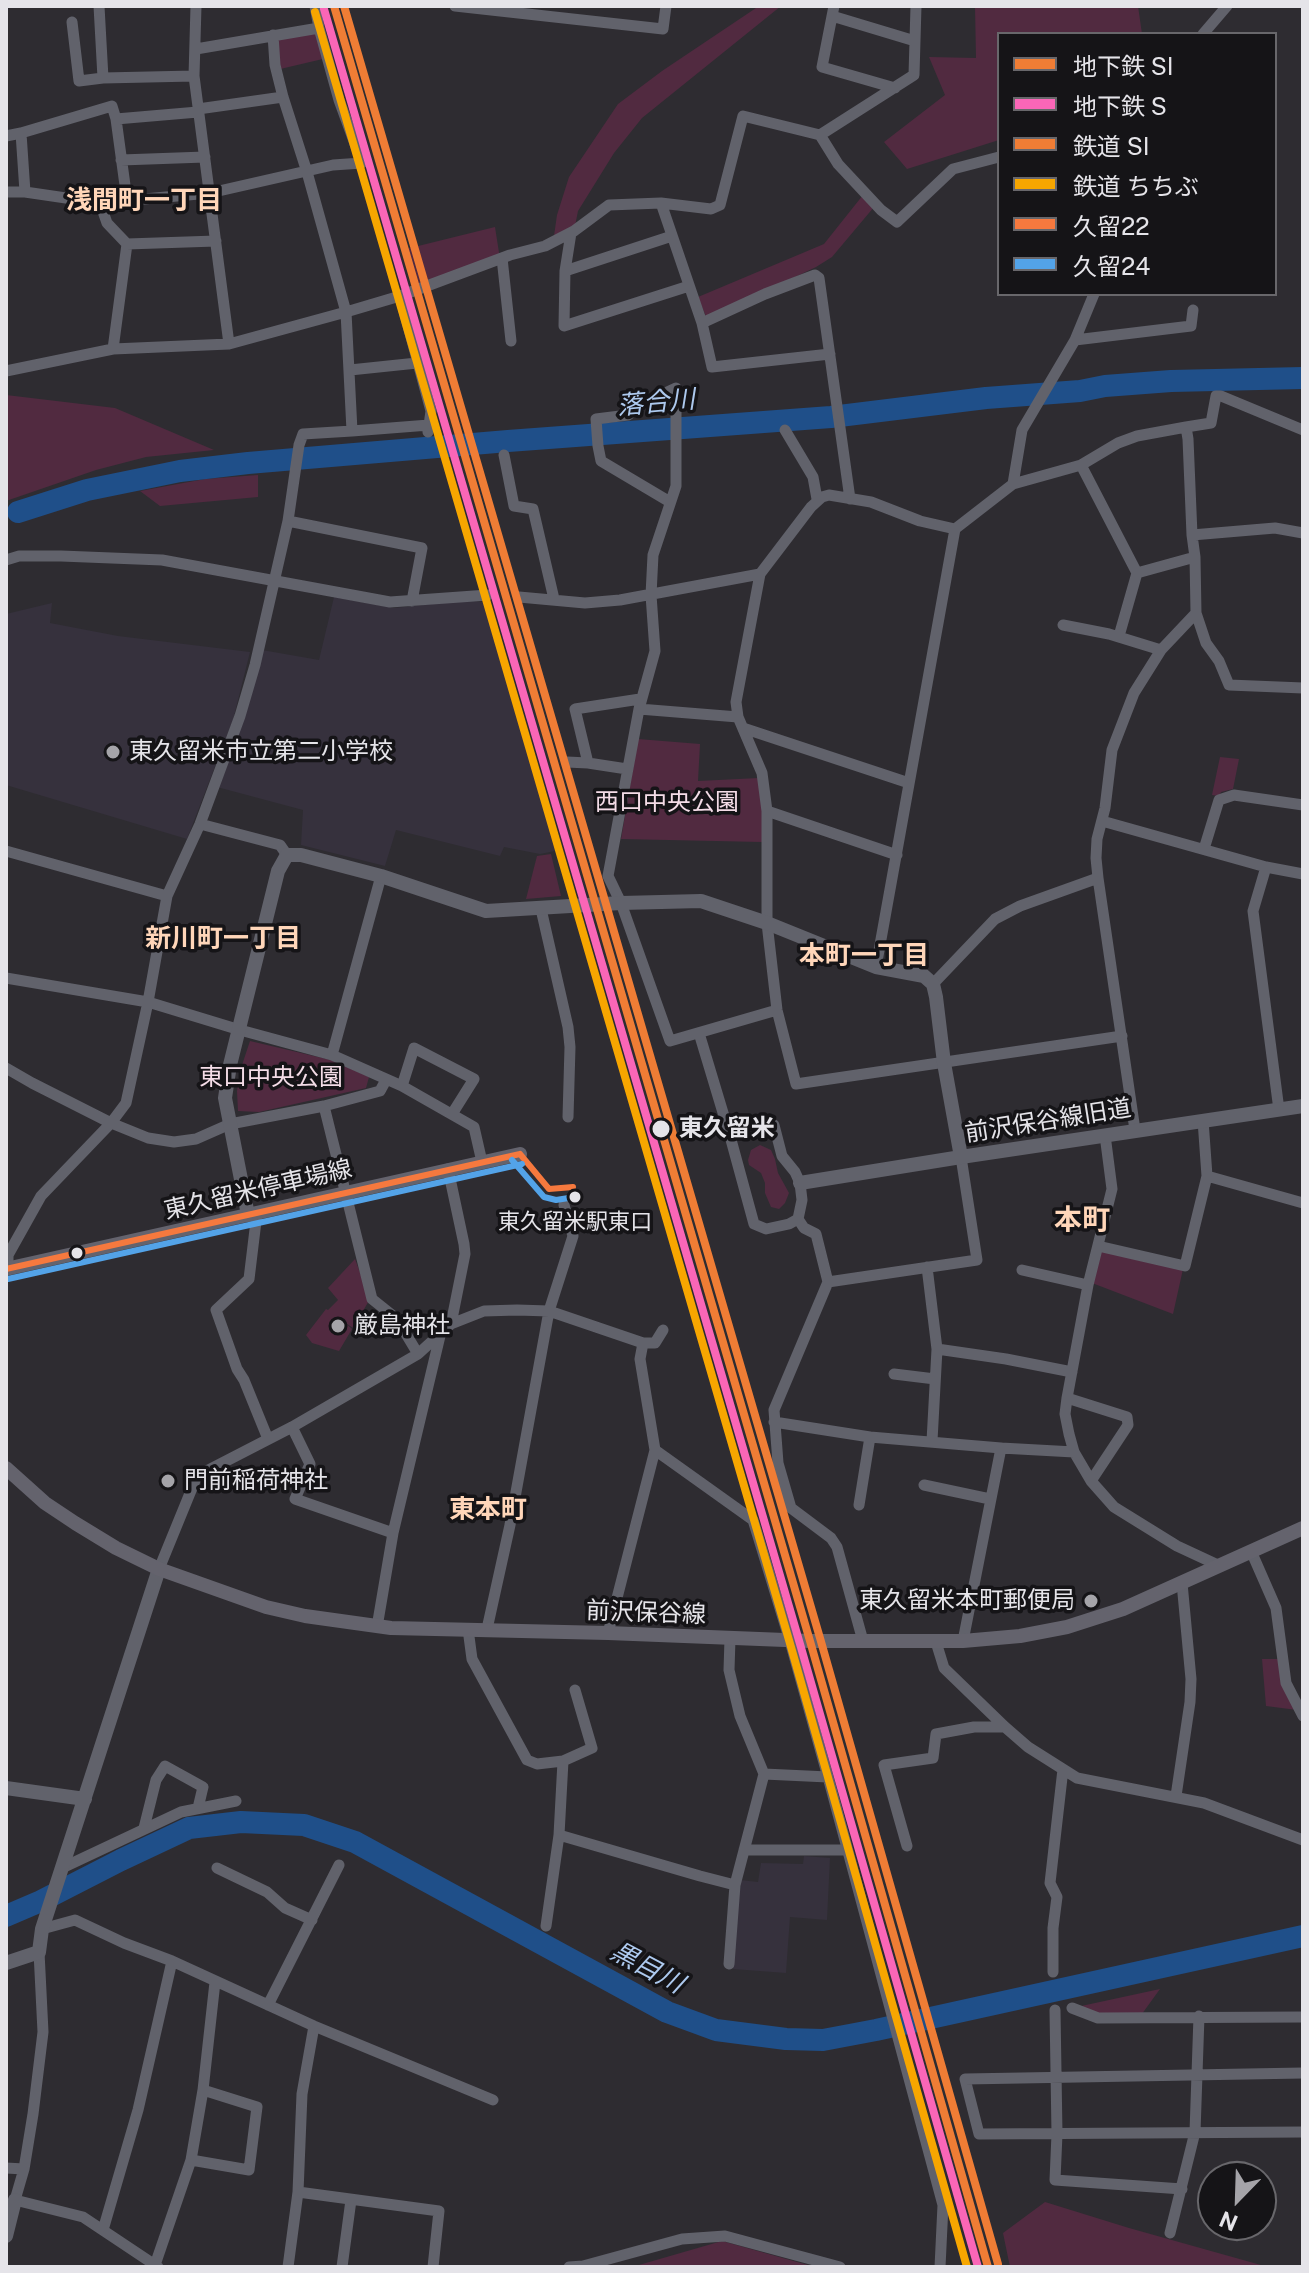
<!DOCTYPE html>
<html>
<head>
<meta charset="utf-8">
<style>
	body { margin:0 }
	#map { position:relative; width:1309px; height:2273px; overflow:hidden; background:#2e2c31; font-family:"Public Sans","Noto Sans JP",sans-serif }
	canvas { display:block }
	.frame { position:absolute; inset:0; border:8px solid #e5e4e9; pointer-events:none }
	.legend { position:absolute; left:997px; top:32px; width:280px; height:264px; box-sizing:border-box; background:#151417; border:2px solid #68676b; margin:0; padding:10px 14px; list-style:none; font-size:24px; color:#e5e4e9 }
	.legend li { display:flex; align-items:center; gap:16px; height:40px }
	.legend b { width:40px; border:2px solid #68676b }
	.north { position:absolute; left:1197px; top:2161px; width:80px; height:80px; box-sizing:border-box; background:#151417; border:2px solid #68676b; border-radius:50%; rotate:203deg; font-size:22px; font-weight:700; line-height:32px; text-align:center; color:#e5e4e9 }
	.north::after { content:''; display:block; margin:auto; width:28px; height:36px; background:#a5a4a9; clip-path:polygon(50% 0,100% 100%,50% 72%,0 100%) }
</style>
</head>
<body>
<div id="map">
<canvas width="1309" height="2273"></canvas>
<div class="frame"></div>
<ul class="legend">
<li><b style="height:10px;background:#ef7d35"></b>地下鉄 SI</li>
<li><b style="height:10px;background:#fa66b7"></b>地下鉄 S</li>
<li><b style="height:10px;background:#ef7d35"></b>鉄道 SI</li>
<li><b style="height:10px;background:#f7a600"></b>鉄道 ちちぶ</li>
<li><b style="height:10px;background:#f6793e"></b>久留22</li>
<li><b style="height:10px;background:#53a3e8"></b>久留24</li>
</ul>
<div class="north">N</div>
</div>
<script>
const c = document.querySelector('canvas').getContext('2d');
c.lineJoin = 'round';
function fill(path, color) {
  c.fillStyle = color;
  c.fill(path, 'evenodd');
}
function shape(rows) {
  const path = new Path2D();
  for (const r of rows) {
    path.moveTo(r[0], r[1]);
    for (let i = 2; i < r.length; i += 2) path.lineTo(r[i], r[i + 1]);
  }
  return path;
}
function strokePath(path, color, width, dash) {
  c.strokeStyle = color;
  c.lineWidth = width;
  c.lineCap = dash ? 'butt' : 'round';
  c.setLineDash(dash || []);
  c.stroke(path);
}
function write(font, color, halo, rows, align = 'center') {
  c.font = font + ' "Public Sans","Noto Sans JP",sans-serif';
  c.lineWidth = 7;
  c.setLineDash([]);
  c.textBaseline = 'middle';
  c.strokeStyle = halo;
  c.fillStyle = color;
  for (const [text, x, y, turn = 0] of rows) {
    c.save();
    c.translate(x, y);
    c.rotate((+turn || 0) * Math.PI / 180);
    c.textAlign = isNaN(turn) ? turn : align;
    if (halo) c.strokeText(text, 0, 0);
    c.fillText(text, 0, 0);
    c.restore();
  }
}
fill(shape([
	[334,597,394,608,462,601,489,602,510,685,560,850,540,854,504,847,500,856,396,830,385,866,301,845,303,810,217,787,262,650,319,660],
	[52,603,50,623,118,636,250,652,233,720,187,839,6,785,6,614],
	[804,1856,830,1858,827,1920,790,1917,786,1973,733,1969,740,1880,758,1882,761,1863,803,1864]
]), '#36313d');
fill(shape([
	[759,6,781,6,642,118,614,153,578,211,574,231,553,243,557,215,569,177,618,104,662,71],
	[975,6,1138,6,1142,34,999,34,999,140,907,169,884,142,945,95,929,57,976,58],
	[319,28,327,58,276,70,273,35],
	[863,195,874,207,832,257,816,267,707,319,698,297,824,244],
	[495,227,500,259,417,289,406,249],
	[6,395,115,408,214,450,146,457,96,470,6,501],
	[258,475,258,497,160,506,140,491,205,479],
	[638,739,700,744,698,781,759,778,763,810,762,842,621,839],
	[1220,757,1239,759,1233,789,1221,792,1219,796,1212,795],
	[551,854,561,896,526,899,537,856],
	[250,1041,331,1060,369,1077,366,1088,259,1112,238,1111,237,1091,240,1071],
	[760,1145,771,1150,775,1159,778,1173,789,1193,785,1203,779,1209,771,1207,765,1193,765,1183,761,1173,749,1165,748,1160,751,1150],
	[1100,1246,1183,1269,1173,1314,1092,1283],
	[355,1259,370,1299,353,1328,343,1321,352,1329,339,1351,312,1343,306,1335,326,1309,328,1310,338,1300,328,1288],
	[1262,1659,1280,1659,1297,1710,1266,1706],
	[1160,1989,1139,2018,1098,2018,1072,2008],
	[1045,2202,1129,2228,1268,2267,1010,2267,1003,2233],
	[722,2241,815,2267,632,2267]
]), '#512a40');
strokePath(shape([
	[18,512,87,490,180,471,248,463,508,441,831,417,986,398,1080,391,1105,386,1171,381,1303,378],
	[6,1916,41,1901,121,1860,189,1828,241,1822,304,1825,355,1842,667,2012,716,2030,786,2039,823,2040,876,2030,1303,1936]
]), '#1f4f89', 22);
strokePath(shape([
	[99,6,103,78,194,76],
	[196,6,194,76,229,344],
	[315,6,319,28],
	[455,6,663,29,666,6],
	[834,6,822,67,895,88],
	[832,16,915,41],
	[72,22,79,81,103,78],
	[1203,34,1227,6],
	[198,109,283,97],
	[21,133,112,106,116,119],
	[820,135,838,164,881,210,897,222,953,169,999,157],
	[6,136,21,133,25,192],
	[121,160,205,157],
	[6,192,25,192,100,203,210,193,333,165,362,163,339,100,319,28,196,49],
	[127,200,116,119,198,112],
	[100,203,107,223,127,244,113,349],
	[661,203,702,323,712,367,830,354],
	[571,233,565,271,564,326,689,286],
	[127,244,216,241],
	[502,258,511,341],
	[565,271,672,236],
	[400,296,431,411,428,432],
	[702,323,765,294,815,275,819,278,850,499],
	[1075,340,1191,326,1193,310],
	[350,370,417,363],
	[6,371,113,349,229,344,346,312,400,296,510,255,545,246,574,231,609,205,661,203,711,209,720,205,743,116,820,135,914,75,916,6],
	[1186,427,1211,423,1216,396,1221,396,1303,430],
	[785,430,813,477,817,499],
	[352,431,429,425],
	[504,455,514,506,533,509,554,599],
	[1081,465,1137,573,1119,636],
	[1013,484,1022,430,1075,340,1094,294],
	[288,521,422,548,412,601],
	[955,529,920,521,871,502,829,495,822,497,811,507,760,574,736,702,738,717,762,773,767,811,767,923,777,1010,796,1084,1122,1036],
	[1192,535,1275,528,1303,533],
	[6,560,19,556,61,556,162,560,390,602,488,595],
	[1137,573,1195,557],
	[519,597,585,603,620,600,760,574],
	[1196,613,1206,643,1219,661,1229,685,1303,688],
	[1063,625,1109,634,1161,650],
	[639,709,655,651,651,595,653,555,676,486,676,388,646,402,628,415,596,419,598,446,601,461,670,502],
	[738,717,639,709,608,876,621,903,670,1041,777,1010],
	[743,728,909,783],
	[567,762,588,763],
	[627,769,588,763,575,709,640,699],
	[767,811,897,855],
	[1102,821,1266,867,1303,874],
	[200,824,280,845,287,855],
	[1204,849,1219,800,1234,795,1303,805],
	[6,851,167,896],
	[1266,867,1253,911,1279,1110],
	[541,909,568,1027,570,1047,568,1117],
	[876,967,955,529,1013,484,1081,465,1118,443,1137,436,1186,427,1188,439,1192,535,1195,557,1196,613,1161,650,1134,693,1112,750,1105,808,1097,839,1096,858,1098,878,1135,1130],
	[6,978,148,1002,240,1030,332,1055,402,1086,474,1127,482,1162],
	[933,984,995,919,1020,906,1098,878],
	[699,1033,730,1136],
	[332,1055,381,876],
	[6,1068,32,1083,111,1123,148,1138,174,1142,196,1139,230,1124,324,1106,380,1091,386,1080],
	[402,1086,414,1048,474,1079,452,1114],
	[324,1106,372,1299,397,1319,418,1354],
	[774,1125,782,1156,795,1172,800,1183,802,1200,798,1219,789,1224,766,1229,754,1224,730,1136,774,1125],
	[1105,1135,1112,1189,1088,1285,1067,1398,1065,1414,1069,1434,1074,1452,1091,1481,1114,1507,1177,1546,1220,1566],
	[448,1169,464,1244,465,1254,451,1324],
	[1207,1176,1303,1203],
	[257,1213,249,1279,216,1310,237,1369,244,1380,268,1439],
	[798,1219,804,1228,816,1234,828,1282,774,1410,778,1463,791,1508,831,1538,837,1547,863,1641],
	[1098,1246,1185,1266,1207,1176,1203,1120],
	[927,1267,937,1349,932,1441],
	[8,1269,8,1255,41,1196,111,1123,126,1103,148,1002,167,896,200,824,240,716,255,665,288,521,299,445,303,434,352,431,346,312,307,172,283,97,275,65,273,35],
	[1022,1270,1088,1285],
	[828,1282,977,1260,961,1157],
	[937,1349,1006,1359,1072,1372],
	[894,1374,935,1379],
	[1067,1398,1127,1417,1128,1425,1091,1481],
	[774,1422,870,1437,1001,1448,1074,1452],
	[292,1427,310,1464,295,1499,393,1533],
	[655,1450,753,1520,790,1641,828,1777,943,2205,940,2267],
	[924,1485,990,1499],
	[859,1505,870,1437],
	[1251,1551,1276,1608,1286,1683,1303,1716],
	[159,1569,197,1476,292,1427,418,1354,451,1324,484,1311,517,1310,549,1311,643,1343,655,1343,663,1330],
	[377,1627,393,1533,440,1336],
	[468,1629,472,1659,527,1760,537,1764,563,1761,592,1748,575,1690],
	[487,1629,510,1525,549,1311,573,1236,564,1205],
	[608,1633,655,1450,640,1359,643,1343],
	[963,1641,1001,1448],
	[936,1642,944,1668,1005,1727,1028,1747,1077,1778,1204,1803,1303,1840],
	[764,1774,828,1777],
	[1176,1796,1190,1702,1191,1679,1182,1583],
	[144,1828,156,1780,165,1766,203,1787,198,1808],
	[559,1835,700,1876,735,1885],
	[907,1846,884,1765,933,1758,936,1734,974,1727,1005,1727],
	[744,1850,846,1850],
	[62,1868,181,1812,236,1801],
	[217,1868,267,1892,285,1908,312,1920],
	[546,1926,559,1835,563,1761],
	[42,1929,75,1920,124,1943,172,1961,314,2026,493,2100],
	[39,1952,43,2032,33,2114,24,2169,15,2200,83,2217,158,2267],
	[729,1964,735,1885,764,1774,740,1716,729,1670,730,1639],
	[1053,1972,1053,1928,1057,1897,1050,1883,1063,1769],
	[268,2005,339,1865],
	[1072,2008,1098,2018,1303,2017],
	[1055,2010,1057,2134,1055,2180,1182,2189],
	[1303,2073,965,2079,979,2134,1303,2132],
	[191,2160,249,2170,257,2107,203,2090],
	[6,2168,24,2169],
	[298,2192,439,2211,433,2267],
	[103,2230,138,2110,172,1961],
	[1170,2233,1195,2132,1199,2016],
	[155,2265,191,2160,203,2090,215,1982],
	[288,2267,298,2192,302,2094,314,2026],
	[342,2267,351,2200],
	[569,2267,583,2266,682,2239,725,2236,840,2267]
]), '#61626b', 11);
strokePath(shape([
	[800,1183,961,1157,1303,1106],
	[248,1215,225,1098,230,1065,278,871,287,855,301,855,381,876,486,911,621,903,701,901,767,923,876,967,924,976,933,984,936,997,944,1063,961,1157],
	[6,1788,85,1799],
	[6,1963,39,1952,42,1929,159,1569],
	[6,2236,15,2200]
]), '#61626b', 14);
strokePath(shape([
	[6,1269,520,1154],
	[6,1468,45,1503,75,1523,116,1548,159,1569,266,1607,305,1616,391,1628,608,1633,810,1641,963,1641,1020,1636,1067,1627,1123,1609,1303,1528]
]), '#64636d', 14);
strokePath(shape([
	[520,1154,549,1189,573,1187],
	[6,1269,520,1154]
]), '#f6793e', 6);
strokePath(shape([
	[512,1160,544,1197,556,1200,575,1197],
	[8,1279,522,1164]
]), '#53a3e8', 6);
strokePath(shape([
	[344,6,820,1638,998,2264]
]), '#ef7d35', 8);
strokePath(shape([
	[315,12,791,1647,967,2267]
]), '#f7a600', 8);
strokePath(shape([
	[334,6,810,1641,988,2267]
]), '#ef7d35', 8);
strokePath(shape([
	[324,9,800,1644,978,2267]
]), '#fa66b7', 8);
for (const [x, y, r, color] of [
	[113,752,8,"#a5a4a9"],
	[661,1129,10,"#e5e4e9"],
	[575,1197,7,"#e5e4e9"],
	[77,1253,7,"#e5e4e9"],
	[338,1326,8,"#a5a4a9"],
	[168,1481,8,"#a5a4a9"],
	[1091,1601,8,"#a5a4a9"]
]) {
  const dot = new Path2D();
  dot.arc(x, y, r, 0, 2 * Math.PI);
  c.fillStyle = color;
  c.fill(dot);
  strokePath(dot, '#151417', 3);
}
write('22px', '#e5e4e9', '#151417', [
	["東久留米駅東口",575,1222]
]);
write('24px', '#e5e4e9', '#151417', [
	["東久留米市立第二小学校",129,752],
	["厳島神社",354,1326],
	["門前稲荷神社",184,1481],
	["東久留米本町郵便局",1075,1601,"right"]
], 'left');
write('24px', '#f4dce7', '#151417', [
	["西口中央公園",667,803],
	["東口中央公園",271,1078]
]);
write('24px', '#e5e4e9', '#151417', [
	["前沢保谷線旧道",1048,1121,-9],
	["東久留米停車場線",258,1190,-13],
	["前沢保谷線",646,1613,2]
]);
write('bold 24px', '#e5e4e9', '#151417', [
	["東久留米",679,1129]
], 'left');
write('bold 26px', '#ffd6b9', '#151417', [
	["浅間町一丁目",144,201],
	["新川町一丁目",223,939],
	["本町一丁目",864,956],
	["東本町",488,1510]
]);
write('italic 26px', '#adc9ee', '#151417', [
	["落合川",656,403,-5],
	["黒目川",647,1968,28]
]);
write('bold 28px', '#ffd6b9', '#151417', [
	["本町",1082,1220]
]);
</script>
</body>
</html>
